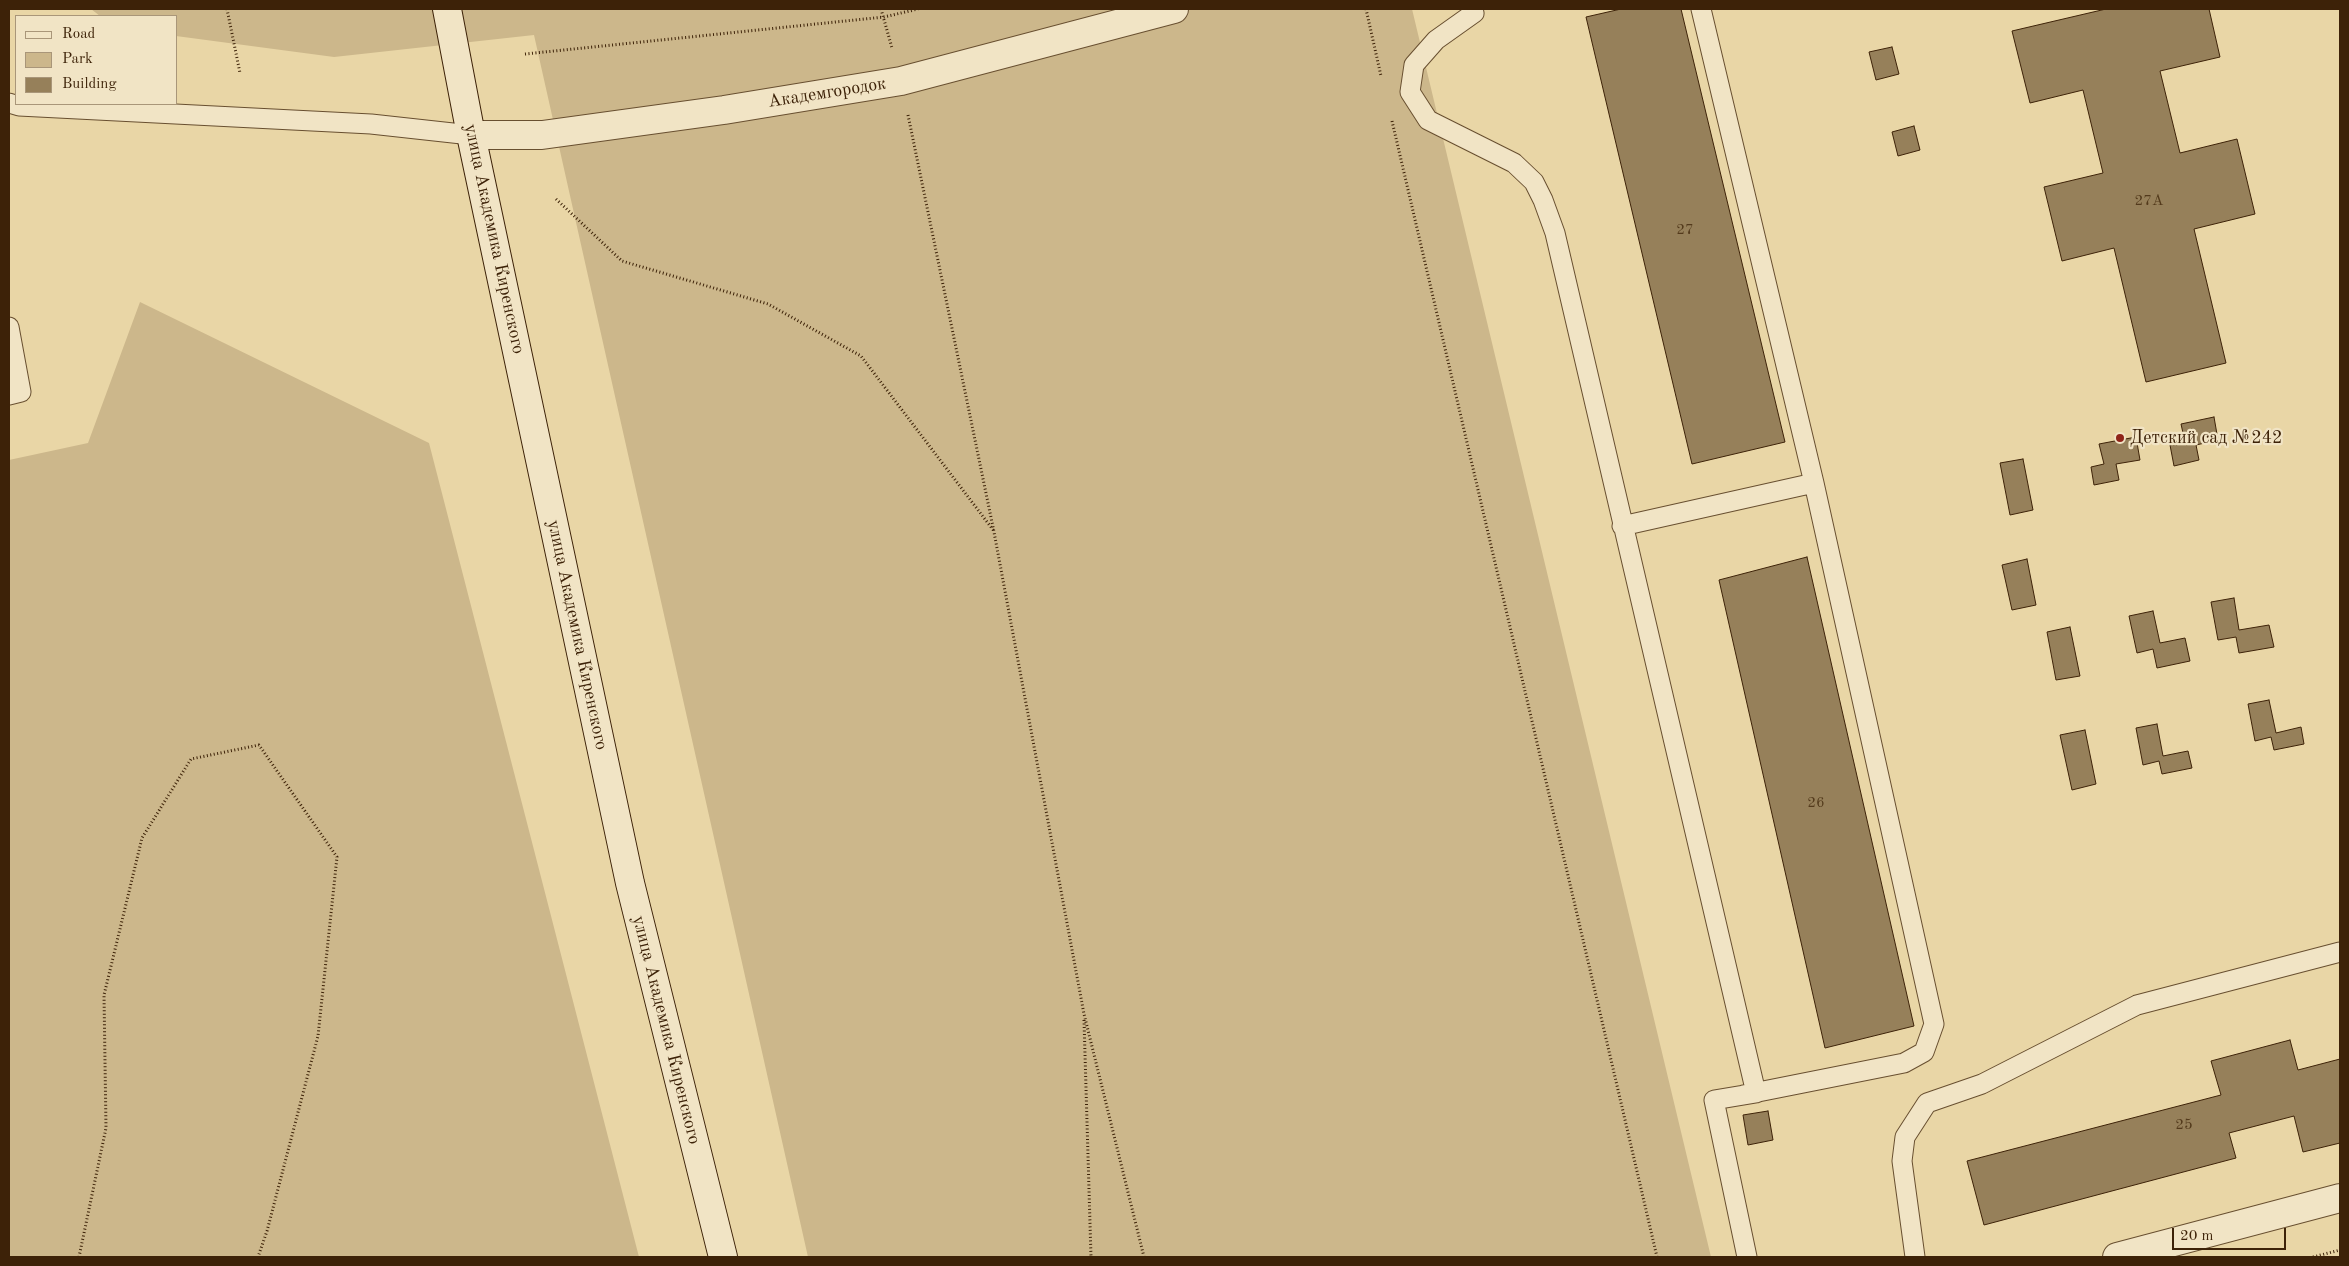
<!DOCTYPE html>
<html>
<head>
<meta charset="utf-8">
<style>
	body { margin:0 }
	#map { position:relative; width:2349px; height:1266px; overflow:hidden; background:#e9d6a6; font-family:"Old Standard TT",serif }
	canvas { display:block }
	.frame { position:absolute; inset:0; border:10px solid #3d2208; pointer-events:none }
	.legend { position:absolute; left:15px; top:15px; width:162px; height:90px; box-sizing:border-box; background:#f1e4c5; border:1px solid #a99679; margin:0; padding:6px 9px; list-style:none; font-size:15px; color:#3d2208 }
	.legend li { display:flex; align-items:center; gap:10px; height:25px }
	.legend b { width:25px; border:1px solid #a99679 }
	.scale { position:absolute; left:2172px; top:1228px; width:114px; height:22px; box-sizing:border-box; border:2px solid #3d2208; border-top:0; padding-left:6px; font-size:15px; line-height:18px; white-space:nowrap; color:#3d2208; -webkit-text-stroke:4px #f1e4c5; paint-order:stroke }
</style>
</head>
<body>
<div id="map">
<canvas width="2349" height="1266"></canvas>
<div class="frame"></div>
<ul class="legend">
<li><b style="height:6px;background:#f1e4c5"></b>Road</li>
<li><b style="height:14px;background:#ccb78b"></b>Park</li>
<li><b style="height:14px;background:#96805a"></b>Building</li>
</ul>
<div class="scale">20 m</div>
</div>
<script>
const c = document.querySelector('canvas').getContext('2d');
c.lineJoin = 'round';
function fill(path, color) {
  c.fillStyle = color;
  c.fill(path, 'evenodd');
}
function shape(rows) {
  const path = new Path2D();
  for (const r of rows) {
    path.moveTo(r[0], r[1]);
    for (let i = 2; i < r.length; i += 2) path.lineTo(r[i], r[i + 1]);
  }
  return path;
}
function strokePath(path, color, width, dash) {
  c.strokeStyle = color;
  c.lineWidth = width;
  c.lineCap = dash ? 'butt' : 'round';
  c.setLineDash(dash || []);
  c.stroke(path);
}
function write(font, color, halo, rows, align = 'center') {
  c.font = font + ' "Old Standard TT",serif';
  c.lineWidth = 4.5;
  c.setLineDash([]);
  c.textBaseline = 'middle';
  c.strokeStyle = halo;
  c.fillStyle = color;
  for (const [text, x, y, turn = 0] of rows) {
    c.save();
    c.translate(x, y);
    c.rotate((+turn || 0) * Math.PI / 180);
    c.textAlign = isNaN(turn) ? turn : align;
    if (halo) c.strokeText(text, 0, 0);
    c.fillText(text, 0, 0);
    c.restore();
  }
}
fill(shape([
	[91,9,1412,9,1711,1257,808,1257,534,35,334,57,176,36,176,16,100,16],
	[140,302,429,443,639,1257,9,1257,9,460,88,443]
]), '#ccb78b');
const building = shape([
	[1621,9,1681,9,1785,442,1692,464,1586,17,1621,9],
	[2106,9,2209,9,2220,57,2160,71,2180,153,2237,139,2255,214,2194,229,2226,363,2146,382,2114,248,2062,261,2044,187,2103,173,2083,90,2030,103,2012,31,2106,9],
	[1892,47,1899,74,1876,80,1869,52,1892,47],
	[1914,126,1920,150,1898,156,1892,132,1914,126],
	[2214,417,2218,440,2196,445,2199,460,2174,466,2170,445,2185,442,2181,424,2214,417],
	[2136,437,2140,460,2116,464,2119,480,2094,485,2091,467,2104,464,2099,444,2136,437],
	[2023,459,2033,510,2010,515,2000,463,2023,459],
	[1807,557,1914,1026,1825,1048,1719,580,1807,557],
	[2027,559,2036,605,2012,610,2002,565,2027,559],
	[2234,598,2239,630,2269,625,2274,647,2239,653,2236,637,2218,640,2211,602,2234,598],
	[2153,611,2160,643,2185,638,2190,661,2157,668,2153,649,2137,653,2129,616,2153,611],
	[2070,627,2080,676,2056,680,2047,632,2070,627],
	[2269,700,2276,733,2301,727,2304,744,2274,750,2271,737,2255,741,2248,704,2269,700],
	[2157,724,2163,756,2188,751,2192,768,2162,774,2159,761,2143,765,2136,728,2157,724],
	[2085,730,2096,784,2072,790,2060,735,2085,730],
	[2290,1040,2298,1070,2340,1059,2340,1143,2303,1152,2294,1116,2229,1133,2236,1158,1984,1225,1967,1161,2221,1095,2211,1061,2290,1040],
	[1768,1111,1773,1140,1748,1145,1743,1115,1768,1111]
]);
fill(building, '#96805a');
strokePath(building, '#3d2208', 1);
const lane = shape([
	[1473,9,1474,13,1436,40,1414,65,1410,92,1428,120,1514,163,1534,182,1543,200,1555,233,1756,1093,1714,1100,1747,1257],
	[1701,9,1814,483,1934,1024,1924,1052,1904,1063,1743,1095],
	[9,103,19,106,371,124,471,135],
	[9,327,21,392,9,395],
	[1622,526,1814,483],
	[1915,1257,1902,1161,1905,1137,1927,1103,1982,1084,2137,1005,2340,952]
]);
const street = shape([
	[471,135,542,135,724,110,901,81,1174,9],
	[2117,1257,2340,1198]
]);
const secondary = shape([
	[447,9,471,135,630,883,723,1257]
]);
strokePath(lane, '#684f30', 21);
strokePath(street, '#684f30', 30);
strokePath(secondary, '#3d2208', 30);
strokePath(shape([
	[227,9,240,73],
	[881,9,892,48],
	[1366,9,1381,76],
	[525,54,884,17,918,9],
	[908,115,994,532,1084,1014,1144,1257],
	[1392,121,1657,1257],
	[556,199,622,261,768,304,861,356,994,531],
	[1084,1020,1091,1257],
	[79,1257,106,1128,104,995,142,838,191,759,259,745,337,857,318,1036,267,1231,258,1257],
	[2313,1257,2340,1250]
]), '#3d2208', 3, [1, 2.5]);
strokePath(lane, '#f1e4c5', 19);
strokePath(street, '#f1e4c5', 28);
strokePath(secondary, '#f1e4c5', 28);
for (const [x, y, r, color] of [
	[2120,438,5,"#8f2418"]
]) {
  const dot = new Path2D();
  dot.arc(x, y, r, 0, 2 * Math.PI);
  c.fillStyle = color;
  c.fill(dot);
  strokePath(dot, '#f1e4c5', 2);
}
write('15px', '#533a1c', null, [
	["27А",2149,201],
	["27",1685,230],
	["26",1816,803],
	["25",2184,1125]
]);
write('18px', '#3d2208', '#f1e4c5', [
	["Академгородок",827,93,-9],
	["улица Академика Киренского",494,239,78],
	["улица Академика Киренского",577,635,78],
	["улица Академика Киренского",666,1030,76]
]);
write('18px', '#3d2208', '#f1e4c5', [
	["Детский сад №242",2130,438]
], 'left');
</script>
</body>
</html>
